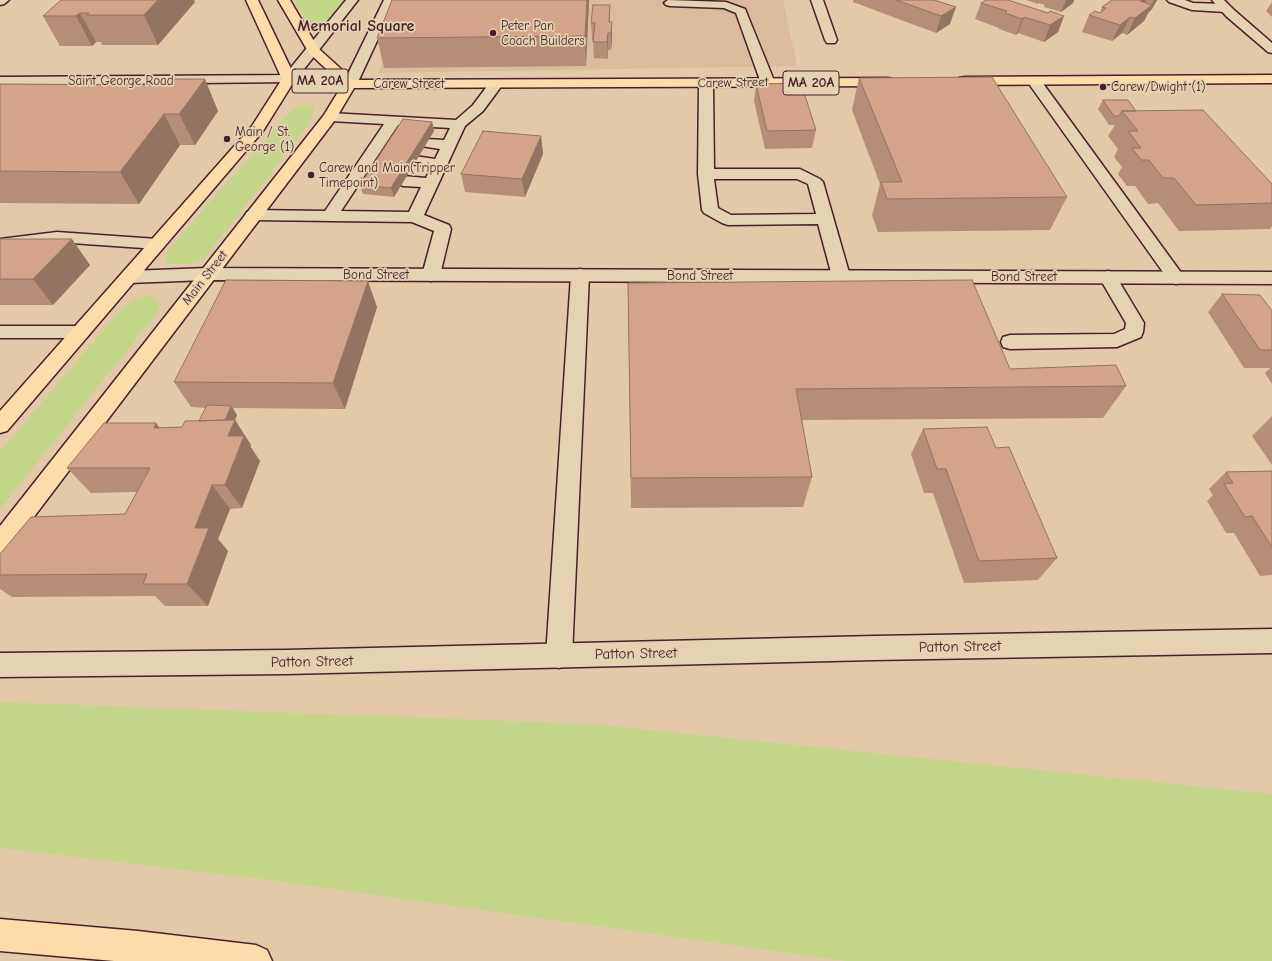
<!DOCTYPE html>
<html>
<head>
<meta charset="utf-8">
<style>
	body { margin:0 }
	canvas { display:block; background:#e4c9a8 }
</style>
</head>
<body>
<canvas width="1272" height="961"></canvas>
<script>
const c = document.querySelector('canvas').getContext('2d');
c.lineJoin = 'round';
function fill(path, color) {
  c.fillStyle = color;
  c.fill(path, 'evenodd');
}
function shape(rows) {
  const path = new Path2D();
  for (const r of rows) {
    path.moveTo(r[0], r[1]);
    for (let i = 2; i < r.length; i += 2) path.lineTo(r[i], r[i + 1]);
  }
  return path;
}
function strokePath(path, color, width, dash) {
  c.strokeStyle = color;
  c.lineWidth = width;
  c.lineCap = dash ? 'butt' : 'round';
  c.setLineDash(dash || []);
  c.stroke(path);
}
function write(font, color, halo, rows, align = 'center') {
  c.font = font + ' "Comic Neue",sans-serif';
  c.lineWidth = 3.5;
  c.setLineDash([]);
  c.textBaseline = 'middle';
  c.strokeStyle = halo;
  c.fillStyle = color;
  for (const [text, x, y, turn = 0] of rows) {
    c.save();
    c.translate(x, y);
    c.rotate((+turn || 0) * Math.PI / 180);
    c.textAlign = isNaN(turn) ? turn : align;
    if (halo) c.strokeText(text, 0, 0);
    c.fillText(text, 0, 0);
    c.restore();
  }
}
fill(shape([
	[410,0,783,0,797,66,378,73]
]), '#dcbb9d');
fill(shape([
	[294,0,344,0,320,31,311,31],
	[299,105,315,105,309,124,203,260,191,264,165,264,167,251,285,117],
	[152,296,160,305,157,313,0,509,0,452,121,309,138,297],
	[0,702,592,724,1272,794,1272,961,846,961,262,879,0,848]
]), '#c4d68a');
const service = shape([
	[0,0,9,0,4,4,0,5,0,0],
	[668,0,726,2,745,9,775,83,773,86,763,86,761,83,736,13,724,8,670,6,666,5,664,3,668,0],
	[811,0,823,0,837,40,835,43,827,43,825,40,811,0],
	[1167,0,1185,0,1193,3,1225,4,1229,6,1231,8,1229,10,1225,12,1192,10,1169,2,1167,0],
	[1034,77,1039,78,1182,274,1185,278,1182,282,1176,284,1170,282,1027,81,1029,78,1034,77],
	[496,80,501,81,503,84,483,111,465,126,424,215,449,225,451,229,440,275,437,279,431,281,425,279,422,275,434,231,412,222,253,220,247,218,245,215,247,212,253,210,325,211,384,124,330,121,325,120,323,117,325,114,330,113,456,120,473,105,491,81,496,80],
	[398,125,450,128,444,140,426,139,421,140,419,143,421,146,440,149,435,159,415,156,410,158,407,161,410,164,431,167,426,178,403,176,398,178,395,181,398,184,403,186,421,187,409,212,341,211,398,125],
	[706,80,711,81,713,84,714,169,800,169,820,179,823,182,850,276,847,280,841,282,835,280,832,276,818,224,728,225,722,223,704,213,702,210,698,174,699,84,701,81,706,80],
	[714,179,797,179,808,184,816,214,731,215,718,208,714,179],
	[57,232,157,239,163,240,165,244,163,248,157,249,57,242,0,249,0,239,57,232],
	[580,269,586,271,589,275,572,656,568,665,559,668,550,665,546,656,571,275,574,271,580,269],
	[1108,271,1114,273,1144,323,1143,332,1141,337,1117,347,1010,349,1003,347,1001,342,1003,337,1010,335,1114,334,1125,329,1126,323,1099,277,1102,273,1108,271]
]);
const minor = shape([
	[289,75,294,76,296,79,294,82,0,85,0,77,289,75],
	[0,326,80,326,87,327,89,332,87,337,80,338,0,338,0,326],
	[1272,629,1272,653,874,660,286,674,0,677,0,653,286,650,874,636,1272,629]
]);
const secondary = shape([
	[346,0,358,0,294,82,284,82,282,79,284,76,346,0],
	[384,0,396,0,357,84,355,87,350,88,345,87,343,84,384,0],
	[1212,0,1224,0,1234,10,1272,43,1272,53,1268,52,1226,16,1212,0],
	[207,268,1272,272,1272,284,207,280,129,283,123,281,120,277,123,273,129,271,207,268]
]);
const primary = shape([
	[246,0,258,0,294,75,337,79,309,53,278,0,290,0,318,48,353,80,888,78,893,79,895,82,893,85,888,86,354,88,335,120,8,551,0,554,0,526,324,115,341,87,293,83,263,131,7,431,0,433,0,411,252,126,282,79,246,0],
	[1272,75,1272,83,964,85,959,84,957,81,959,78,964,77,1272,75]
]);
const motorway = shape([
	[0,919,138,931,256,945,267,950,272,961,114,961,0,951,0,919]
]);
strokePath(service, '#4a1f2b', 3);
strokePath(minor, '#4a1f2b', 3);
strokePath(secondary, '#4a1f2b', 3);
strokePath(primary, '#4a1f2b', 3);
strokePath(motorway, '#4a1f2b', 3);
fill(service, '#e4d2b0');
fill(minor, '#e4d2b0');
fill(secondary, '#e4d2b0');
fill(primary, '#fddcac');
fill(motorway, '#fddcac');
fill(shape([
	[589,0,586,66,384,68,377,38],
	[853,0,934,0,950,24,936,33,853,2],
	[1026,0,1074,0,1073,3,1061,12,1044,7,1045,5,1039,3,1038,4],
	[1112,0,1157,0,1152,9,1148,13,1144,21,1127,35,1122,33,1112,41,1082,32,1089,15,1100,13,1102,7],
	[195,2,158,45,102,45,101,42,96,42,92,46,60,46,43,16],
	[1272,2,1272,17,1266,11],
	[981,3,1048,13,1064,16,1058,32,1044,42,1018,33,1016,35,999,29,999,28,975,19],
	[610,22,612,39,611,50,608,50,608,59,594,58,593,40,592,40,591,23],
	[859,78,1067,197,1050,230,878,232,872,215,880,184,852,110],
	[0,84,218,111,195,145,180,145,139,204,0,203],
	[756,84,816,130,812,148,765,149,754,101],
	[1103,100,1136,111,1272,184,1272,226,1270,229,1179,231,1158,203,1148,204,1135,186,1127,186,1118,174,1122,167,1114,157,1118,149,1108,136,1115,125,1109,125,1098,109],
	[432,122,434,131,394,197,363,194,360,185],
	[541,136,543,154,525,197,465,192,461,174],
	[0,239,90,265,53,305,0,305],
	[628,283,1010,369,1126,386,1103,418,802,420,812,477,803,507,631,508],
	[1222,294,1272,311,1272,384,1265,373,1270,368,1244,368,1208,312],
	[377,307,345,409,233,408,237,415,235,420,251,445,250,446,260,461,242,508,230,509,218,539,228,551,208,606,165,606,155,596,12,597,0,589,0,554,125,514,137,492,91,493,67,468,160,428,182,427,199,421,206,408,191,407,174,382],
	[1272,416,1272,465,1252,436],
	[923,429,996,448,1057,558,1038,580,964,583,933,493,924,493,911,454],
	[1272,471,1272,575,1260,576,1234,533,1226,533,1207,501,1213,495,1209,489,1226,472]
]), '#b68d77');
fill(shape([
	[158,0,194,0,195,2,158,45,144,15],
	[587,0,589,0,586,66,585,36],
	[1066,0,1074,0,1073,3,1061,12],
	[1142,0,1146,0,1141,11,1132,18,1140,1],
	[1154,0,1157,0,1152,9,1148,13],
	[610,5,610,22,609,33,609,22],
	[1152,5,1144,21,1127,35,1135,18],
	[956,7,950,24,936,33,941,16],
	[80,13,96,42,92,46,76,16],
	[1064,16,1058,32,1044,42,1050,25],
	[1024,17,1018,33,1016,35,1022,19],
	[1130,17,1122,33,1112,41,1120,25],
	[612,22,612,39,611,50,611,33],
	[608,33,608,59,607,42],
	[205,79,218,111,195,145,179,114],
	[164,114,180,145,139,204,120,172],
	[432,122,434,131,394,197,391,188],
	[541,136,543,154,525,197,522,179],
	[72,239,90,265,53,305,33,279],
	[368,281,377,307,345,409,333,383],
	[231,406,237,415,228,434,223,425],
	[235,420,251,445,250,446,260,461,242,508,225,485,228,436],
	[156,423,175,448,154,428],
	[212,485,230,509,218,539,228,551,208,606,187,584,195,528]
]), '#947361');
const building = shape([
	[61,0,158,0,144,15,87,15,89,13,80,13,76,16,43,16,61,0],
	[392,0,587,0,585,36,377,38,392,0],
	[896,0,934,0,956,7,941,16,896,0],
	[986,0,1008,0,1048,13,1050,11,1064,16,1050,25,1024,17,1022,19,1005,13,1007,11,981,3,986,0],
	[1112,0,1142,0,1140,1,1152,5,1135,18,1130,17,1120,25,1089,15,1095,11,1100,13,1106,8,1102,7,1112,0],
	[593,5,610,5,609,22,612,22,611,33,608,33,607,42,593,42,595,23,591,23,593,5],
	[992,77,1067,197,887,199,881,182,902,182,859,78,992,77],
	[162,79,205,79,179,114,164,114,120,172,0,171,0,84,158,85,162,79],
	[801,83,816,130,767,131,756,84,801,83],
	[1103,100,1128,100,1136,111,1122,111,1119,116,1114,116,1103,100],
	[1203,110,1272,184,1272,203,1196,205,1174,178,1163,178,1149,160,1141,160,1132,148,1141,148,1128,131,1138,131,1122,111,1203,110],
	[403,119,432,122,391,188,360,185,403,119],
	[483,131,541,136,522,179,461,174,483,131],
	[0,239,72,239,33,279,0,279,0,239],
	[226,280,368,281,333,383,174,382,226,280],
	[972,280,1010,369,1116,365,1126,386,796,389,812,477,631,478,628,283,972,280],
	[1222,294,1260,295,1272,311,1272,350,1260,350,1222,294],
	[207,405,231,406,225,420,199,421,207,405],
	[235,420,228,436,244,436,225,485,212,485,195,528,209,528,187,584,143,584,147,574,0,575,0,554,31,517,125,514,150,468,67,468,104,423,156,423,154,428,182,427,185,421,235,420],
	[987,427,996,448,1009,447,1057,558,979,561,946,469,937,469,923,429,987,427],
	[1272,471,1272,547,1252,516,1245,517,1224,484,1233,483,1226,472,1272,471]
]);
fill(building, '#d4a48a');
strokePath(building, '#947361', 1);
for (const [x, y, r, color] of [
	[493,33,4,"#4a1f2b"],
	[1103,87,4,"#4a1f2b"],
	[227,139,4,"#4a1f2b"],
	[311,175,4,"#4a1f2b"]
]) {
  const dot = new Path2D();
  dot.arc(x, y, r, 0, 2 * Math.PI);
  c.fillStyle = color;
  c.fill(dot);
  strokePath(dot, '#e4d2b0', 1.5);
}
write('13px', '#4a1f2b', '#e4d2b0', [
	["Peter Pan",501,26],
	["Coach Builders",501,41],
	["Carew/Dwight (1)",1111,87],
	["Main / St.",235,132],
	["George (1)",235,147],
	["Carew and Main(Tripper",319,168],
	["Timepoint)",319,183]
], 'left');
write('13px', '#4a1f2b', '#e4d2b0', [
	["Saint George Road",121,81],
	["Carew Street",733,83,-1],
	["Carew Street",409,84],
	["Bond Street",376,275],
	["Bond Street",700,276],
	["Bond Street",1024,277],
	["Main Street",205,278,-52]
]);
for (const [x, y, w] of [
	[320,81,56],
	[811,83,56]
]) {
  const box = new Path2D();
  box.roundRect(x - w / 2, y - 12, w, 24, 3);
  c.fillStyle = '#e4d2b0';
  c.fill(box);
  strokePath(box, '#4a1f2b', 1);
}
write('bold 14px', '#4a1f2b', null, [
	["MA 20A",320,81],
	["MA 20A",811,83]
]);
write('15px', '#4a1f2b', '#e4d2b0', [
	["Patton Street",960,647,-1],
	["Patton Street",636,654,-1],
	["Patton Street",312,662,-1]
]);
write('bold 16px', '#4a1f2b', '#e4d2b0', [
	["Memorial Square",356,26]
]);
</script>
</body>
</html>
